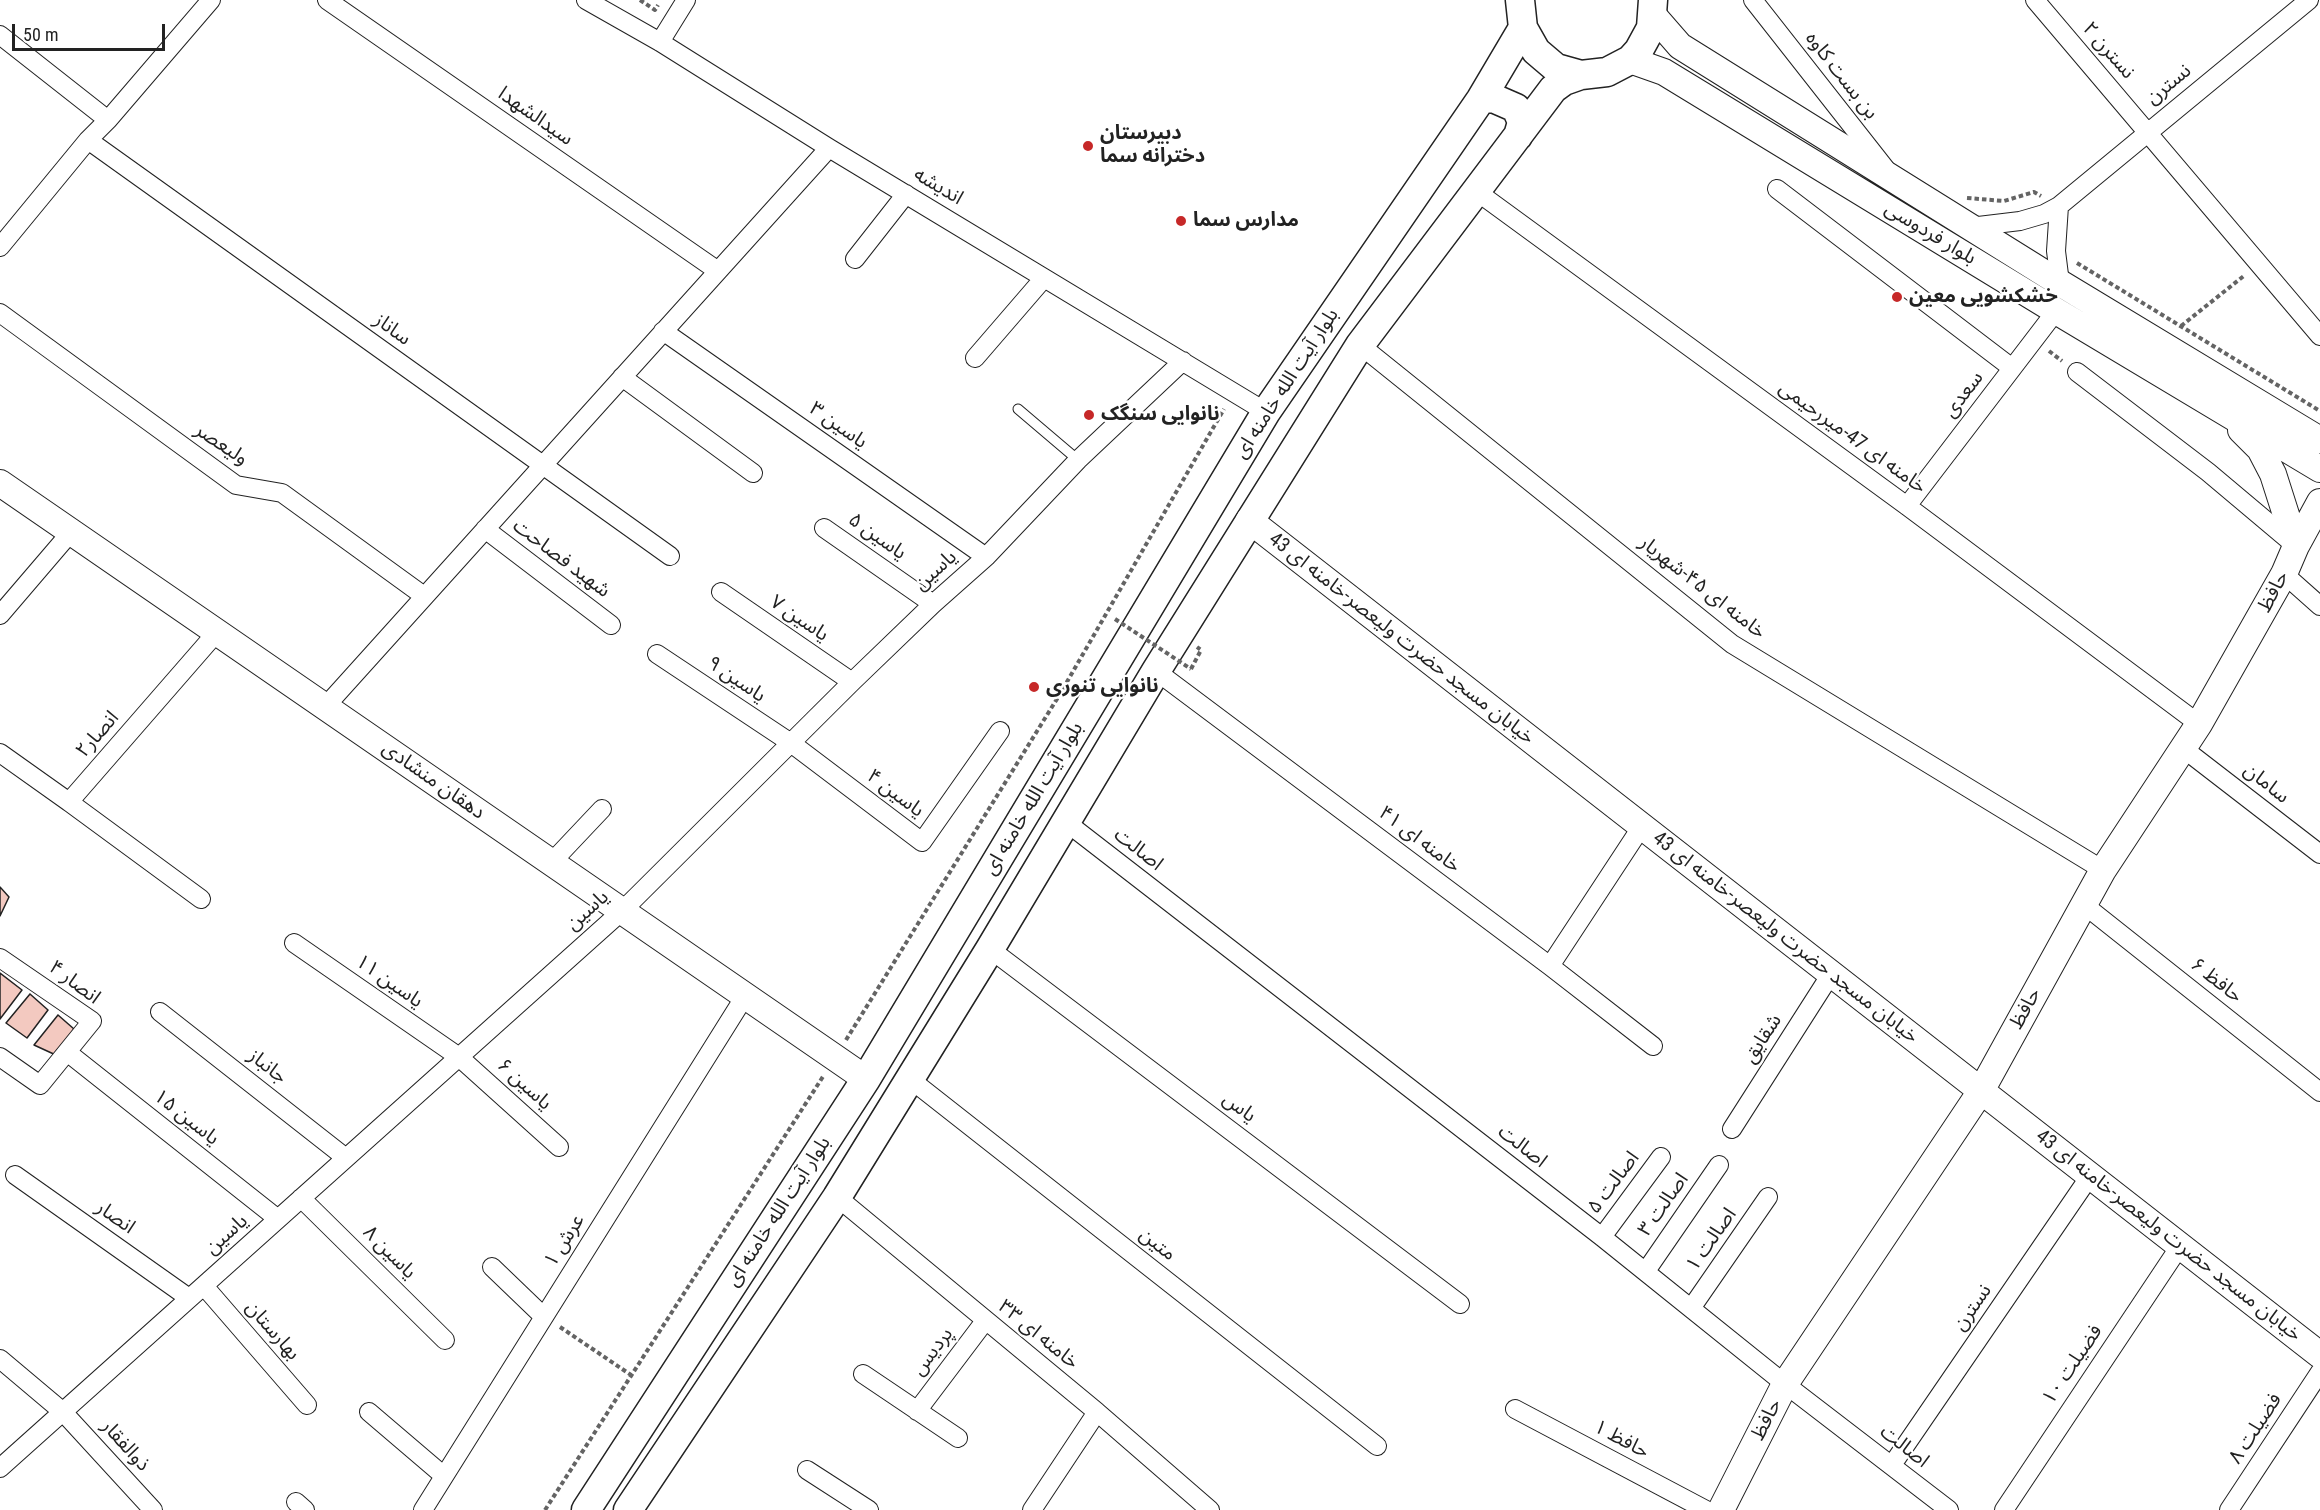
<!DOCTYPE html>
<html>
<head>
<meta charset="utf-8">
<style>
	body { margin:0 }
	#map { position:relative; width:2320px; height:1510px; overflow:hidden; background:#fff; font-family:"Roboto Condensed",sans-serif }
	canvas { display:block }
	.scale { position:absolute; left:12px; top:24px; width:153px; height:27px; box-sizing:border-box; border:3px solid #222; border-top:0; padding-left:8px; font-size:18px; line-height:21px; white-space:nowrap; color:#222; -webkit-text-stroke:4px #fff; paint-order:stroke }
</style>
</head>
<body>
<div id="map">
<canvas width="2320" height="1510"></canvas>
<div class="scale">50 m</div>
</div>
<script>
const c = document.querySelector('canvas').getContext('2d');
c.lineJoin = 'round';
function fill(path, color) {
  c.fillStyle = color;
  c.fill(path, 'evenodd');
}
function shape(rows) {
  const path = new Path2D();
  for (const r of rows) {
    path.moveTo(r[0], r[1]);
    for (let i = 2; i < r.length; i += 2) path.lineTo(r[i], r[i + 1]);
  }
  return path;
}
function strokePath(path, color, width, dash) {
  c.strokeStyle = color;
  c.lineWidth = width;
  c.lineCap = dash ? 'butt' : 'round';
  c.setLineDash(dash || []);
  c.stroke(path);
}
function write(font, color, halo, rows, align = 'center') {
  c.font = font + ' "Roboto Condensed","Noto Sans Arabic",sans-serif';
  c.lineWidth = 4.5;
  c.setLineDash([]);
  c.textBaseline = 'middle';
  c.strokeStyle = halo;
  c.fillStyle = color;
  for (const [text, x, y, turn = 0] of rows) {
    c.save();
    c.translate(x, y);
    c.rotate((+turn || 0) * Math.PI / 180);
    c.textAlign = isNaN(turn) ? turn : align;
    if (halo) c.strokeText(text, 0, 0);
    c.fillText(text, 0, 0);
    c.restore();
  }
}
const building = shape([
	[0,887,9,897,0,916,0,887],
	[0,973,22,990,0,1019,0,973],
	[30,994,48,1010,27,1038,6,1023,30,994],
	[58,1015,74,1029,58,1056,34,1045,58,1015]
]);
fill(building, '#f3c9c0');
strokePath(building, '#222', 1.5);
const lane = shape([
	[1018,409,1078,460]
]);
const street = shape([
	[327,0,718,271],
	[586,0,660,42,829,148,1266,412],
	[1753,0,1885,168],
	[2035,0,2320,336],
	[0,35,108,120],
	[660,42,686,0],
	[88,140,670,556],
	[1777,189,2012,368],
	[1476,191,1907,506,2199,724],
	[2059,206,2056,251,2060,283],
	[1970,227,2020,221,2044,214,2059,206,2309,0],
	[0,247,88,140,108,120,211,0],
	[855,259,906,194],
	[0,313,236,485,282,493,424,596],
	[663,331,986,557],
	[1360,345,1732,644,2103,870],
	[975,358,1044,278],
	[2077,372,2208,472,2296,546],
	[622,377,753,473],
	[1907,506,2056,311],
	[824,528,933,604],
	[485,529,611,625],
	[2284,574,2320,606],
	[721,592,852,682],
	[0,615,71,532],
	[657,654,791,743,922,842,1000,731],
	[1156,671,1550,966,1653,1046],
	[325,707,829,148],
	[2184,749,2320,854],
	[0,753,69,802,217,632],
	[69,802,201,899],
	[1066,822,1602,1237,1785,1384,1949,1510],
	[551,863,602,809],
	[2083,904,2320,1092],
	[294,943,459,1057,559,1147],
	[990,949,1460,1304],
	[0,958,92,1021,40,1085,0,1057],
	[1550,966,1642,826],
	[160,1012,346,1158],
	[67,1052,278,1219],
	[910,1079,1377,1446],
	[1732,1129,1831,974],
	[15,1175,189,1298],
	[837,1197,1097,1412,1210,1510],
	[301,1198,445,1340],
	[1602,1237,1661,1157],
	[492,1267,544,1317],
	[1646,1271,1719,1165],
	[204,1286,307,1405],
	[1692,1307,1768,1197],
	[0,1359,63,1412,153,1510],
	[863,1374,958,1438],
	[1515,1409,1706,1510],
	[917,1411,985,1321],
	[369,1412,444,1476],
	[1892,1465,2090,1176],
	[0,1468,622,911,852,682,933,604,986,557,1078,460,1183,361],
	[807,1470,869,1510],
	[296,1502,305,1510],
	[423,1510,745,996],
	[1032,1510,1097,1412],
	[2004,1510,2180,1246],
	[2229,1510,2320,1372]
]);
const secondary = shape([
	[1653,15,1680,46,2060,283,2320,440],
	[1630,60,1664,72,2056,311,2320,469],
	[2241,430,2260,449,2273,474,2296,546],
	[0,483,866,1079],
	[1249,520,2320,1355],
	[1721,1510,1785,1384,1981,1091,2103,870,2199,724,2284,574,2296,546,2320,502]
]);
const primary = shape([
	[1520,0,1523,28,1536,51,1556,68,1581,75,1607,72,1630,60,1639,50,1651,28,1653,0],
	[1481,99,1493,98,1516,108,1522,122,1518,136],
	[586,1510,866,1079,1266,412,1481,99,1523,28],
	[628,1510,837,1197,990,949,1156,671,1360,345,1553,89,1564,81,1581,75]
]);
strokePath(lane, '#222', 11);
strokePath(street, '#222', 20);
strokePath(secondary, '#222', 28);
strokePath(primary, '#222', 31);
strokePath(shape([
	[640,0,655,10,658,5],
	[1967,198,2004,201,2034,192,2041,196],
	[2077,263,2320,411],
	[2181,326,2245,275],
	[2049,351,2062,361],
	[1191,669,1201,650,1197,647],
	[846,1040,1060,694,1224,409],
	[560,1327,631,1375],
	[545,1510,824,1075]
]), '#646464', 4, [4.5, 3]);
strokePath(lane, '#fff', 9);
strokePath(street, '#fff', 18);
strokePath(secondary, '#fff', 26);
strokePath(primary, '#fff', 28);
strokePath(shape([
	[1115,619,1191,669]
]), '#646464', 4, [4.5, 3]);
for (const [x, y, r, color] of [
	[1088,146,6,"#c62828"],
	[1181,221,6,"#c62828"],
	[1897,297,6,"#c62828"],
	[1089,415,6,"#c62828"],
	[1034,687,6,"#c62828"]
]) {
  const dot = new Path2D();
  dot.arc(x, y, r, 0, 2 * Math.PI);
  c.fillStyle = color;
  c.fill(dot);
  strokePath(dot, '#fff', 2);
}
write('20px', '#222', '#fff', [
	["نسترن ۲",2108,51,49],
	["بن بست کاوه",1841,76,52],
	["نسترن",2169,85,-39],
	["سیدالشهدا",535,117,35],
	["اندیشه",938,187,31],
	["بلوار فردوسی",1930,234,31],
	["ساناز",392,330,36],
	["بلوار آیت الله خامنه ای",1287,384,-57],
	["سعدی",1964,395,-53],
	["یاسین ۳",838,426,35],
	["خامنه ای 47-میررحیمی",1852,438,36],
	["ولیعصر",221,445,34],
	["یاسین ۵",877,537,35],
	["شهید فصاحت",561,559,37],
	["یاسین",936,571,-42],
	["خامنه ای ۴۵-شهریار",1702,588,38],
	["حافظ",2274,592,-62],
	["یاسین ۷",799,619,34],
	["خیابان مسجد حضرت ولیعصر-خامنه ای 43",1401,639,38],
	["یاسین ۹",736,680,34],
	["انصار۲",98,735,-49],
	["دهقان منشادی",433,781,35],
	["سامان",2266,784,38],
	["یاسین ۴",895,794,37],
	["بلوار آیت الله خامنه ای",1034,799,-59],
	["خامنه ای ۴۱",1419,840,37],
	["اصالت",1138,850,38],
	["یاسین",588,911,-42],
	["خیابان مسجد حضرت ولیعصر-خامنه ای 43",1785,938,38],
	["حافظ ۶",2216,981,38],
	["یاسین ۱۱",389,982,35],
	["انصار ۴",74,983,37],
	["حافظ",2026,1009,-61],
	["شقایق",1763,1039,-57],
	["جانباز",267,1067,38],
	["یاسین ۶",524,1085,42],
	["یاس",1239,1108,37],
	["یاسین ۱۵",186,1118,38],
	["اصالت",1522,1147,38],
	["اصالت ۵",1614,1183,-53],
	["اصالت ۳",1664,1205,-55],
	["بلوار آیت الله خامنه ای",779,1212,-57],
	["انصار",115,1218,35],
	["یاسین",227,1235,-42],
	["خیابان مسجد حضرت ولیعصر-خامنه ای 43",2168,1236,38],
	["اصالت ۱",1712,1240,-55],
	["عرش ۱",565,1241,-58],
	["متین",1157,1245,38],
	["یاسین ۸",389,1253,45],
	["نسترن",1973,1308,-55],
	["بهارستان",272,1331,49],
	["خامنه ای ۳۳",1038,1335,39],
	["پردیس",933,1352,-53],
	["فضیلت ۱۰",2073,1365,-56],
	["حافظ",1767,1420,-63],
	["فضیلت ۸",2256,1429,-57],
	["حافظ ۱",1621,1440,28],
	["ذوالفقار",125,1446,48],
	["اصالت",1904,1447,38]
]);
write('bold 20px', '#222', '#fff', [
	["دبیرستان",1100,134],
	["دخترانه سما",1100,157],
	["مدارس سما",1193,221],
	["خشکشویی معین",1909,297],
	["نانوایی سنگک",1101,415],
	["نانوایی تنوری",1046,687]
], 'left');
</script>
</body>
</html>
